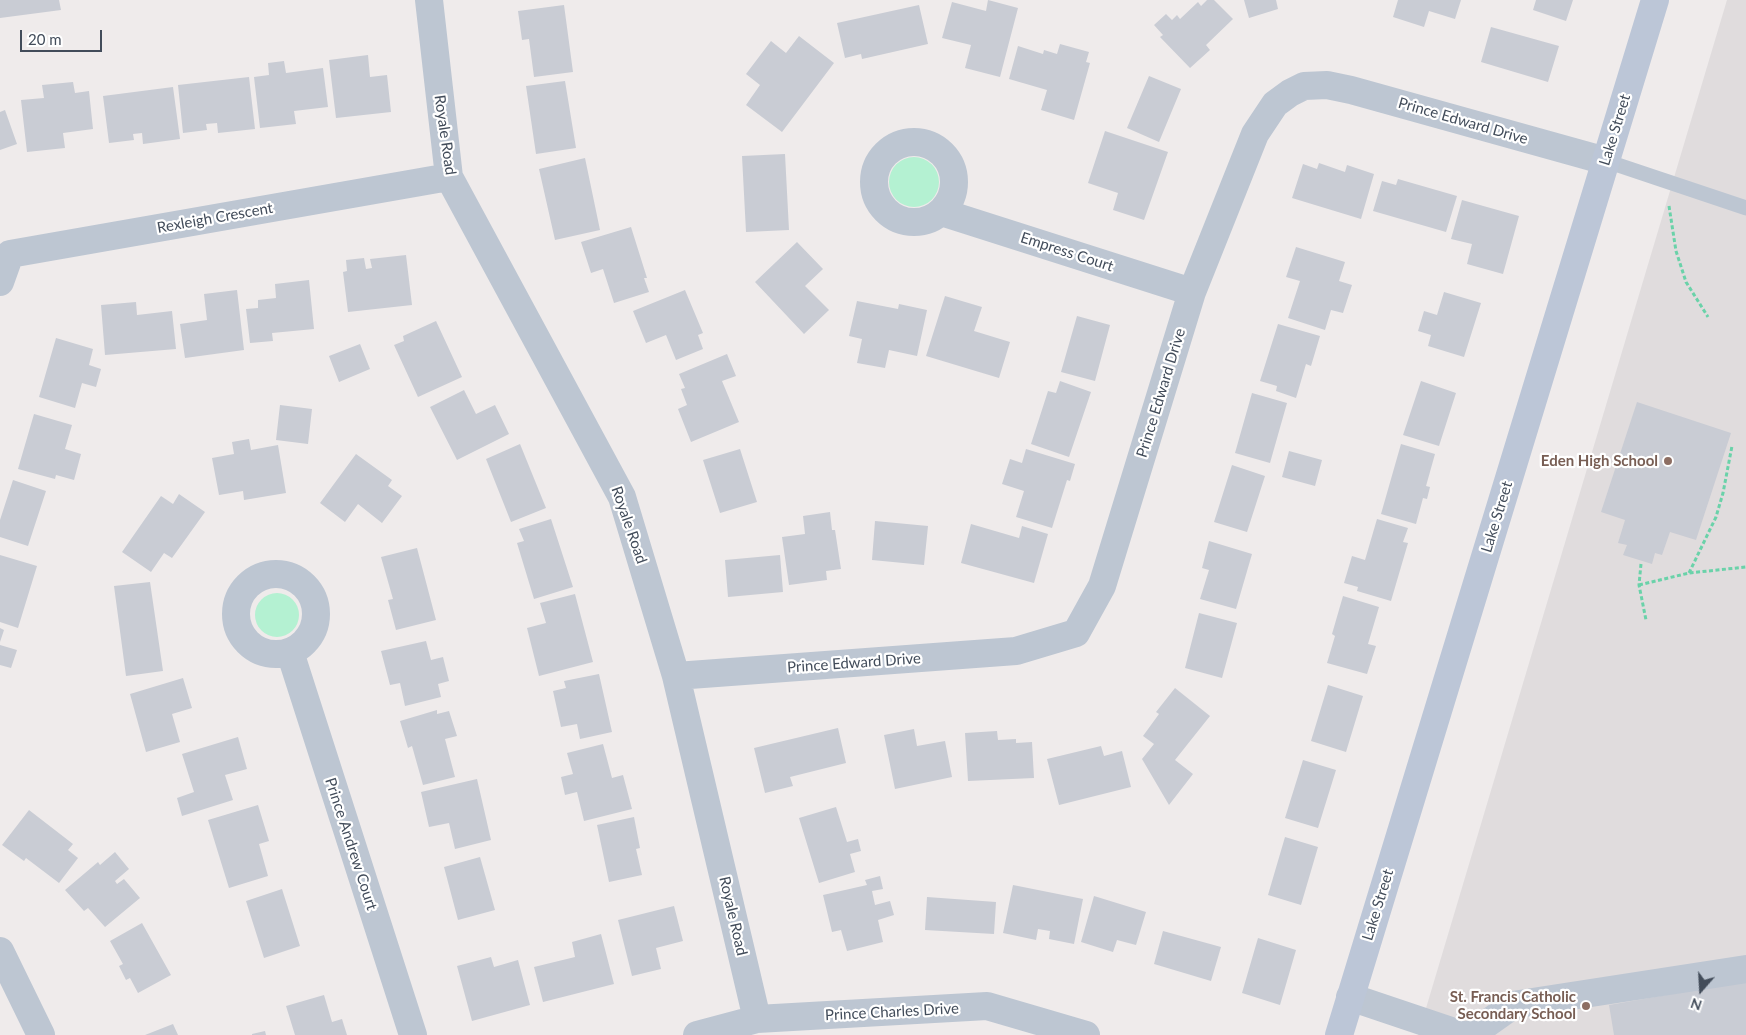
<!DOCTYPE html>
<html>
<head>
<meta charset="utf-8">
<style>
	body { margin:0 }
	#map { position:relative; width:1746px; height:1035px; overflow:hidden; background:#efebeb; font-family:Lato,sans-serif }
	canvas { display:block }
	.north { position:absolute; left:1676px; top:965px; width:50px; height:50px; -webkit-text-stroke:4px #fff; paint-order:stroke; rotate:199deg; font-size:14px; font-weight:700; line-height:20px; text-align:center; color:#424c5a }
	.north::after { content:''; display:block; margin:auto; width:18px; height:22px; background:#424c5a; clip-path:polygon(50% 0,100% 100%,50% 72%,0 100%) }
	.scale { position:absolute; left:20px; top:30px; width:82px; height:22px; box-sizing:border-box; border:2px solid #424c5a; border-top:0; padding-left:6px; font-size:15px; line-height:18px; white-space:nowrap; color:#424c5a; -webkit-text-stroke:4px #fff; paint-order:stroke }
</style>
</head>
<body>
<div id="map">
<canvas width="1746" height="1035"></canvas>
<div class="north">N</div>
<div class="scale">20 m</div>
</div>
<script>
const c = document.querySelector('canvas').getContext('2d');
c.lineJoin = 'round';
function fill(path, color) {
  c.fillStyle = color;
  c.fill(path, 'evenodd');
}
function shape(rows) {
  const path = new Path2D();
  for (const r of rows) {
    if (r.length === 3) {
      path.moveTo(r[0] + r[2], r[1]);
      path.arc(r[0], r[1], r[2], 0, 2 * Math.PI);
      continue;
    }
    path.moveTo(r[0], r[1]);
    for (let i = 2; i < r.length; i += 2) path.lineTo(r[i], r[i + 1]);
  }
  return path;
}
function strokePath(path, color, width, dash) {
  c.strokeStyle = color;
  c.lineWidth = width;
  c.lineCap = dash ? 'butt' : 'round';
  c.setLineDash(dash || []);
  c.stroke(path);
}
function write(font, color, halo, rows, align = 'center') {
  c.font = font + ' Lato,sans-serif';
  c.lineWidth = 4.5;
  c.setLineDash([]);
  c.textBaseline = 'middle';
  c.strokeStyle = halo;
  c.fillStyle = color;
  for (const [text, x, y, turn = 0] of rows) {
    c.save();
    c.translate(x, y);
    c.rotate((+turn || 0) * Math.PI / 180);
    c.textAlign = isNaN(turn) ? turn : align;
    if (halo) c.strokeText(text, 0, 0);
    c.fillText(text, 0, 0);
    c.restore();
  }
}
fill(shape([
	[1727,0,1746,0,1746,1035,1418,1035]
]), '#e0dcdd');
fill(shape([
	[914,182,25],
	[277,615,22]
]), '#b4f1d2');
fill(shape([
	[0,0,59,0,61,10,0,18],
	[988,0,1018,8,1000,77,965,68,971,45,942,38,952,2,986,11],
	[1207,0,1214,0,1233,19,1206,45,1210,50,1190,68,1160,37,1163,35,1154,25,1166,14,1172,20,1177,15,1180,19,1198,2,1201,6],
	[1244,0,1276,0,1278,9,1249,18],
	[1398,0,1461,0,1455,19,1429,11,1424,27,1393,17],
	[1536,0,1573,0,1566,21,1533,10],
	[564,5,573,72,534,77,529,39,522,40,518,11],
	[919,5,928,44,862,59,861,54,845,58,837,23],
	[1491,27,1559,46,1548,82,1481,62],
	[799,36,834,63,782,132,746,105,760,85,746,74,771,41,786,53],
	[1060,44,1089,52,1086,62,1090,63,1074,120,1041,110,1047,90,1009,79,1018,46,1043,54,1044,50,1057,54],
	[368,55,370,77,387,75,391,112,336,118,329,60],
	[284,61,286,73,323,68,328,107,294,111,296,124,260,128,254,77,269,75,268,63],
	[1149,76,1181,89,1159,142,1127,128],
	[249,77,255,129,218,133,217,123,206,124,207,130,183,133,178,85],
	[565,81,576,148,536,154,526,86],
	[73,82,75,93,89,91,93,129,63,133,65,148,27,152,21,100,44,98,42,85],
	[173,87,180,139,143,144,142,133,133,134,134,140,109,143,103,96],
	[5,110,17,144,0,150,0,112],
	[1105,131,1168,152,1144,220,1113,210,1118,193,1088,183],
	[785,154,789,230,746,232,742,156],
	[585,158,600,230,555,240,539,169],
	[1319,163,1345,172,1347,165,1374,174,1361,219,1292,198,1303,164,1317,169],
	[1398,179,1457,196,1446,232,1373,211,1382,181,1396,185],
	[1462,200,1519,216,1503,274,1467,264,1472,244,1451,239],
	[631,227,647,278,644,278,649,292,614,303,603,269,591,273,581,242],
	[797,242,823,269,805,286,829,310,804,334,755,282],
	[1296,247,1345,262,1339,281,1352,285,1343,313,1331,310,1325,330,1288,318,1300,281,1286,277],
	[406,255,412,305,348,312,343,272,347,271,346,260,364,258,366,269,372,268,370,259],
	[309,280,314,329,272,333,273,341,250,343,246,309,258,308,258,300,276,298,275,284],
	[237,290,244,350,185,358,180,324,207,320,204,294],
	[685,290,703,333,698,335,703,349,676,360,666,335,646,343,633,311],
	[1444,292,1481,303,1464,357,1428,346,1431,335,1418,331,1424,311,1437,315],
	[945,296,982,307,974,331,1010,342,999,378,926,356],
	[857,301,898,309,899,304,927,310,917,356,889,350,885,368,857,363,862,339,849,336],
	[136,302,137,315,172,311,176,349,105,355,101,305],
	[1077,316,1110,325,1095,381,1061,372],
	[436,321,462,377,418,397,394,345,404,341,403,336],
	[1278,324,1320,336,1311,366,1306,364,1296,398,1276,391,1277,386,1260,381],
	[56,338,93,349,89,365,101,369,96,387,82,383,75,408,39,397],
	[360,344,370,369,339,382,329,356],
	[727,354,736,376,722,381,739,422,691,442,678,409,687,405,681,389,685,388,679,374],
	[1060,381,1091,392,1069,457,1031,444,1048,391,1056,393],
	[1421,381,1456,393,1439,446,1403,435],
	[464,390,476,414,495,405,509,434,457,460,430,407],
	[1252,393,1287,403,1270,463,1235,453],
	[1637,402,1731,433,1696,540,1670,532,1662,555,1655,553,1652,564,1623,555,1627,545,1618,543,1625,520,1601,512],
	[280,405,312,409,308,444,276,440],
	[34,414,72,425,65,449,81,454,74,480,56,475,55,479,18,469],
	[249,439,251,450,278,445,286,493,244,500,243,491,219,495,212,458,234,454,232,442],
	[520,444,546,508,511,522,486,459],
	[1401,444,1435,454,1426,486,1430,487,1427,499,1423,498,1416,524,1381,514],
	[740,449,757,502,720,513,703,460],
	[1026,449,1075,464,1070,481,1067,480,1052,528,1016,517,1024,491,1002,484,1010,459,1022,463],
	[1289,451,1322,460,1315,486,1282,477],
	[356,454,392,480,388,486,402,496,382,523,358,504,345,522,320,503],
	[1232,465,1265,476,1247,532,1214,522],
	[13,480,46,491,28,546,0,537,0,520],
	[179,494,205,512,172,558,164,553,151,572,122,552,161,496,173,504],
	[830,512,832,530,835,530,841,569,826,571,827,580,789,585,782,537,805,534,803,516],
	[551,519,573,587,534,599,517,543,524,541,519,529],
	[1377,519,1408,528,1403,542,1408,543,1391,601,1357,591,1358,587,1344,583,1352,556,1365,560],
	[875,521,928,526,924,565,872,560],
	[971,524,1019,538,1022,526,1048,534,1034,583,961,563],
	[1209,541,1252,554,1236,609,1200,599,1209,570,1202,568],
	[417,548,436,620,396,630,388,600,393,599,381,557],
	[0,555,37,566,18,628,0,622],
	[780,555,783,592,728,597,725,560],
	[150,582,163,671,126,676,114,586],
	[575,594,593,662,539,676,527,628,546,623,540,603],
	[1343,596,1379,607,1368,644,1376,646,1367,674,1327,663,1335,636,1332,634],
	[1199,613,1237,623,1222,678,1185,668],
	[0,628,4,630,0,642],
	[426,641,431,660,443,657,449,681,438,684,441,697,405,706,400,683,390,685,381,651],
	[0,645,17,650,11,668,0,665],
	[599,674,612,732,580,739,577,724,561,727,553,691,566,688,564,681],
	[183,678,192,708,172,714,180,742,146,752,130,694],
	[1328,685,1363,696,1346,752,1311,741],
	[1175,688,1210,716,1175,760,1193,774,1169,805,1142,759,1154,744,1143,736,1159,714,1156,712],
	[437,710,437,714,449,711,457,736,445,739,455,777,423,785,412,746,408,748,400,721],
	[838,728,846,763,790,777,793,786,765,793,754,748],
	[914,729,917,746,945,741,952,777,895,789,884,735],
	[997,731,998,740,1016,739,1016,743,1032,742,1034,778,968,781,965,733],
	[238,737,247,769,225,775,233,800,182,816,177,798,194,792,182,754],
	[603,744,612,778,623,775,632,809,584,821,577,792,565,795,561,777,573,774,567,753],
	[1101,746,1104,756,1122,751,1131,787,1059,805,1047,759],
	[1303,760,1336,770,1318,828,1285,818],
	[477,779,491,840,455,849,449,823,429,827,421,792],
	[258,805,269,841,259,844,268,876,229,888,208,820],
	[836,807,847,842,858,839,861,851,850,854,855,872,819,883,799,818],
	[29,810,73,844,68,850,78,858,59,883,26,858,24,861,2,845],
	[634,817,640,848,636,849,642,875,609,882,597,825],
	[1285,837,1318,847,1301,905,1268,895],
	[115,852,129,869,115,881,117,884,124,879,140,898,105,927,88,908,84,911,65,890,98,862,100,865],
	[480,857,495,910,458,920,444,867],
	[880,876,883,889,872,891,875,905,890,901,894,915,878,920,883,942,847,951,841,930,832,932,823,895,867,885,865,880],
	[1013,885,1083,899,1074,944,1049,939,1050,931,1038,929,1036,940,1003,933],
	[282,889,300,946,264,958,246,901],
	[1094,896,1146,912,1136,945,1117,940,1113,952,1081,942],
	[927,897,996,902,994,934,925,930],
	[674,906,683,941,656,948,661,969,632,976,618,920],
	[142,923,171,975,138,993,130,978,126,980,119,966,123,964,110,941],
	[1163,931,1221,947,1211,981,1154,964],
	[601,934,614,984,543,1002,534,967,575,957,572,942],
	[1258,938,1296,950,1280,1005,1242,993],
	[491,957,494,967,518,960,530,1005,472,1021,457,966],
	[1746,981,1746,1035,1614,1035,1609,1005],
	[324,995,332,1022,342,1019,347,1035,295,1035,286,1006],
	[173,1024,178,1035,145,1035],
	[265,1031,266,1035,252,1035,252,1034]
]), '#c9ccd4');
strokePath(shape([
	[1669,206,1676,251,1686,282,1708,317],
	[1641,564,1639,585,1646,620],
	[1689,573,1716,517,1723,493,1732,446],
	[1639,585,1689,573,1746,567]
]), '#6ad2a9', 3, [4, 2.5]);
strokePath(shape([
	[1606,161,1746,208]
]), '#bdc6d2', 15);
strokePath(shape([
	[429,0,449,177,622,497,676,676,757,1019],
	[914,182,40],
	[941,212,1192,292],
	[0,282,10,254,449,177],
	[276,614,40],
	[290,652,413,1035],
	[676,676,1016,651,1076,633,1102,586,1192,292,1255,134,1275,104,1290,93,1304,86,1327,85,1351,90,1606,161],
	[0,951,41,1035],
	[1350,997,1463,1035],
	[697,1035,757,1019,987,1006,1086,1035],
	[1471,1035,1513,1005,1746,969]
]), '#bdc6d2', 28);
strokePath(shape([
	[1339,1035,1655,0]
]), '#bcc6d7', 28);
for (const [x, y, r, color] of [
	[1668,461,5,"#8d6e63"],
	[1586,1006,5,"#8d6e63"]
]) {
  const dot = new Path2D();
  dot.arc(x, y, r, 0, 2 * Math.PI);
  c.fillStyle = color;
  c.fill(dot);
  strokePath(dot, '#fff', 2);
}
write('15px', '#424c5a', '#fff', [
	["Prince Edward Drive",1463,121,16],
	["Lake Street",1615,130,-73],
	["Royale Road",445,135,82],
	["Rexleigh Crescent",215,218,-10],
	["Empress Court",1067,252,18],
	["Prince Edward Drive",1161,393,-73],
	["Lake Street",1497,517,-73],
	["Royale Road",629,525,71],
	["Prince Edward Drive",854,663,-4],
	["Prince Andrew Court",351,844,72],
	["Lake Street",1378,905,-73],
	["Royale Road",733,916,77],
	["Prince Charles Drive",892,1012,-3]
]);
write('bold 15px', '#785e54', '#fff', [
	["Eden High School",1658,461],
	["St. Francis Catholic",1576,997],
	["Secondary School",1576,1014]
], 'right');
</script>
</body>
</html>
